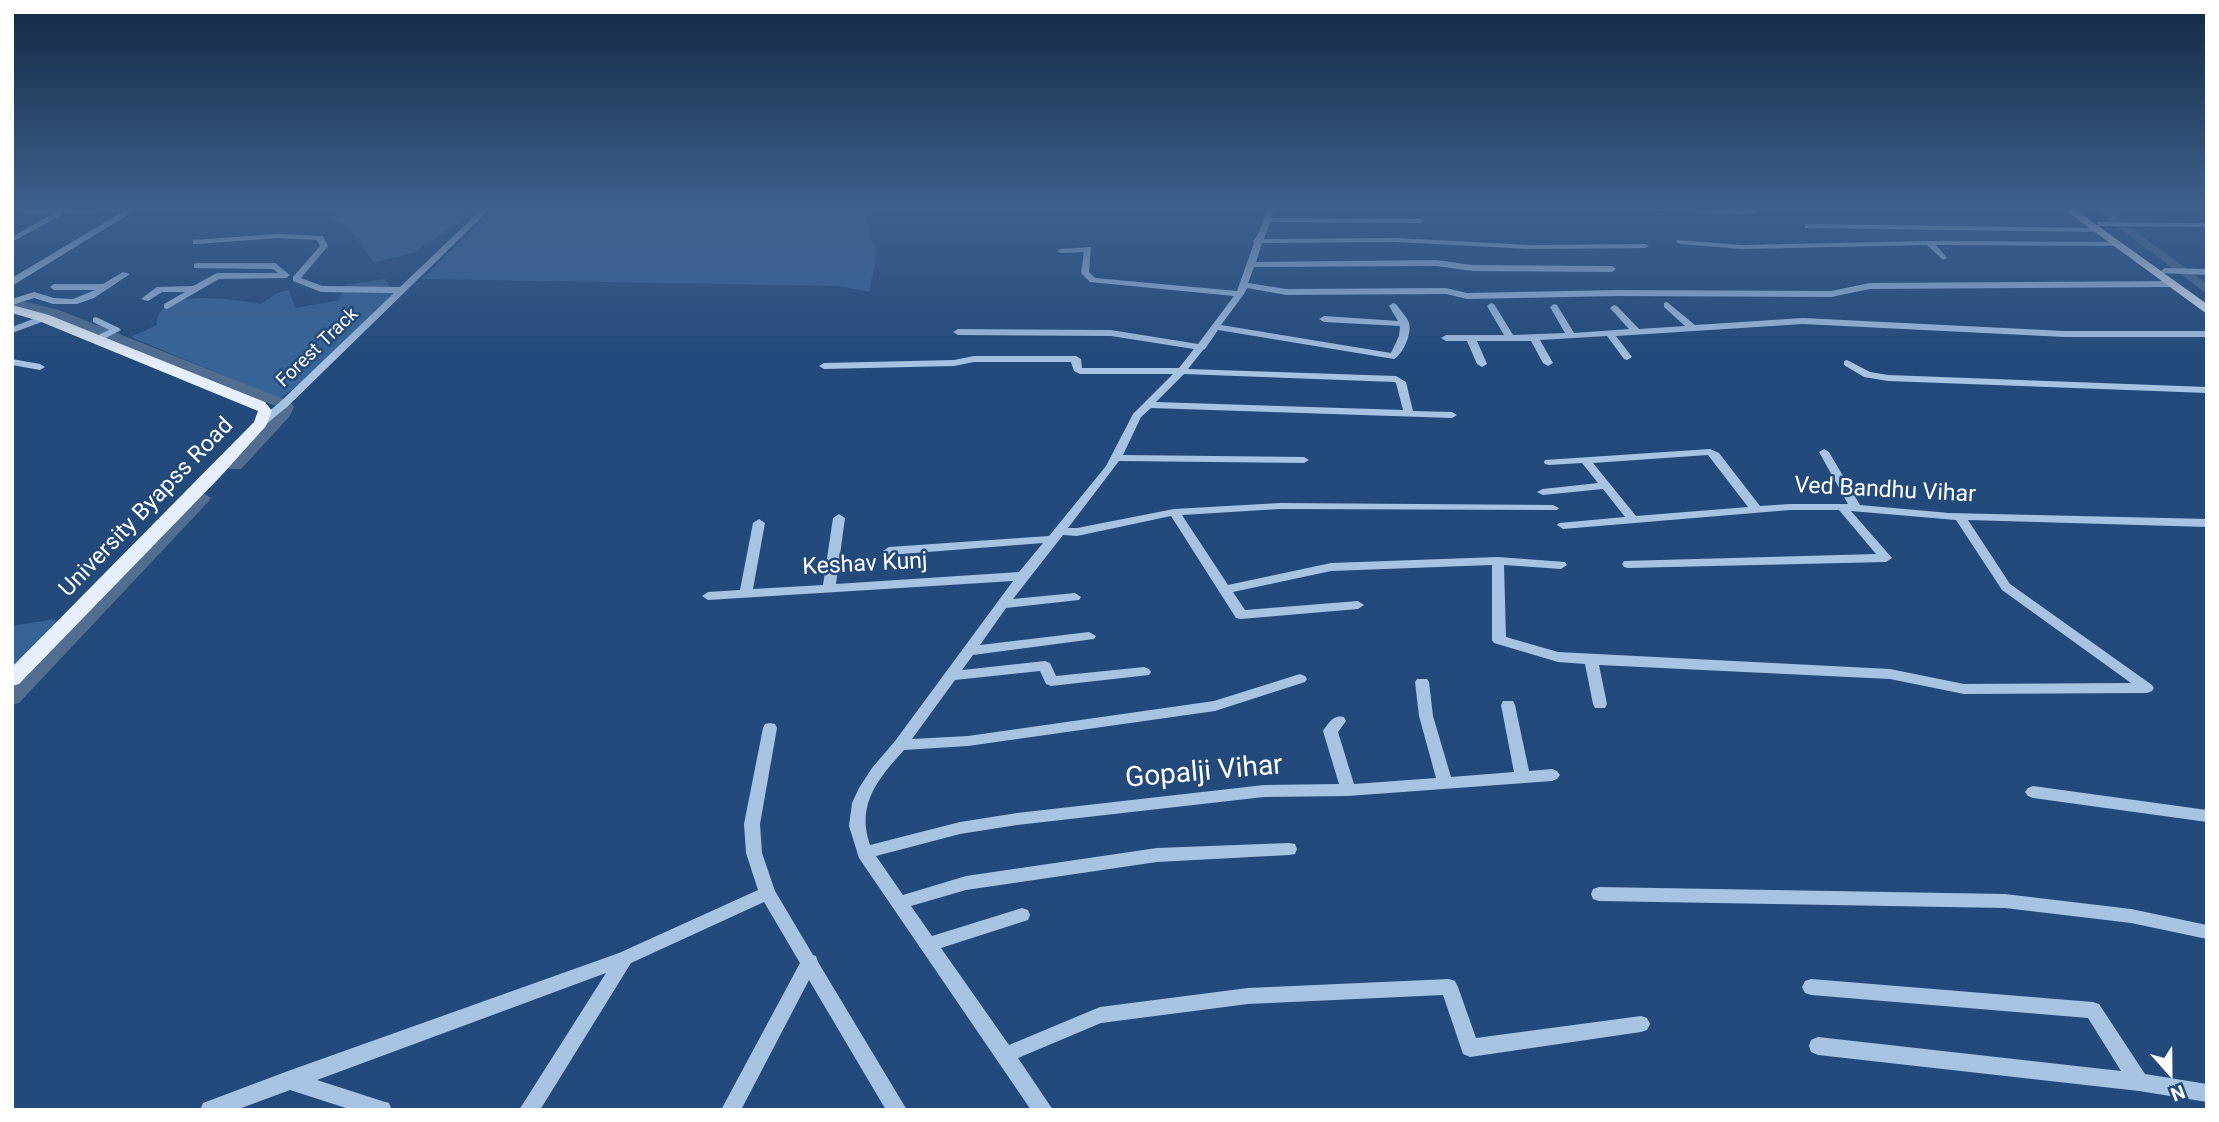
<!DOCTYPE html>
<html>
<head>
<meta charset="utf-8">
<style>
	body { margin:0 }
	#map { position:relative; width:2219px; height:1122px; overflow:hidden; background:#234a7a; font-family:Roboto,sans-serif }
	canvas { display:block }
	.frame { position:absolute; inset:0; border:14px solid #fff; pointer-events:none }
	.north { position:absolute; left:2135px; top:1038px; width:70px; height:70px; -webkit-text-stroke:5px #234a7a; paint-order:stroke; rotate:159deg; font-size:19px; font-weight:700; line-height:28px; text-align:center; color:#fff }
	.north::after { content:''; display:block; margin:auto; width:24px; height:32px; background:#fff; clip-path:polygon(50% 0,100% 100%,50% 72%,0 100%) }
</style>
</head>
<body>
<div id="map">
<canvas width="2219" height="1122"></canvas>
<div class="frame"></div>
<div class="north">N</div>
</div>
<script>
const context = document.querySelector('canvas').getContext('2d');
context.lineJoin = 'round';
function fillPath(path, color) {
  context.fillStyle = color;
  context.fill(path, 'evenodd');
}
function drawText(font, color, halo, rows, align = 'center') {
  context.font = font + ' Roboto,sans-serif';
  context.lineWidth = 5;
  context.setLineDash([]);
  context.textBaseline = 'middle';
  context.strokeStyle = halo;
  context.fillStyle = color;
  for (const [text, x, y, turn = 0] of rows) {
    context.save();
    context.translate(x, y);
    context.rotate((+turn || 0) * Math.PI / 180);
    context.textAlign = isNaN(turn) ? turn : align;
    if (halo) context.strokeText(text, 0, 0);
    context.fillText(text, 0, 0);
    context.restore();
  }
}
const green = new Path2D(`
	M363,208H479L415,252L374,263L350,228L330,219Z
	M495,208H863L877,253L869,292L841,286L422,279Z
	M385,279L396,295L326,364L280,399L131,337L157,325C155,285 237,300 261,304L277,293L289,290L295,308L339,300L345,285Z
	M55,619L56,633L12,675V626Z`);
const canal = new Path2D(`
	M2093,208H2104L2207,284V294Z
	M12,298L59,310L283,399L284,403L292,404L294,407L289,417L241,469H229L227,466L229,463L281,406L273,405L49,316L12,306Z
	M203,493L211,498L209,501L19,703L12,705V685L197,495Z`);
const minor = new Path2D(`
	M139,208L15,284L12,285V278L122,212L65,213L12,242V237L54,213H23V209Z
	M483,208H491L287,407L265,425H257V421L279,403L394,293L321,292L293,281V277L320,246L317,240L278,238L196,244H193V240L278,234L320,236H323L328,246L301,278L322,286L400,287Z
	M1267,208H1275L1271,218L1421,219L1425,221L1421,223L1270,222L1264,239L1396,238L1531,245L1645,244L1649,246L1645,248L1531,249L1396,242L1262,243L1256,262L1436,260L1472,265L1612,266L1616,269L1612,272L1472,271L1436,266L1254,267L1248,283L1286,289L1446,288L1467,293L1617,290L1831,291L1870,283L2171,281L2175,284L2171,287L1870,289L1831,297L1617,296L1467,299L1446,294L1286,295L1247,288L1244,294L1221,325L1391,353L1399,336L1400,326L1324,322L1319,319L1324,316L1398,321L1389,306L1393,303L1396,304C1400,310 1407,317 1409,323C1412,334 1403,354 1394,359L1218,330L1205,349L1203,350L1188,369L1396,376L1406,382L1413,411L1452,412L1457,415L1452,418L1151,408L1141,417L1123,455L1304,457L1309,460L1304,463L1119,461L1068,528H1077L1174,509L1280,503L1553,505L1559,508L1557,510L1280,509L1182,515L1228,585L1331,563L1498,557L1565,562L1567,565L1561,569L1504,565L1506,637L1558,652L1890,669L1964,684L2131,683L2002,590L1956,520L1851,511L1892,558L1886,562L1628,568L1624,567L1622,564L1624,561L1876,554L1839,510H1790L1563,529L1557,525L1559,523L1625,517L1603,489L1543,495L1537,492L1543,489L1598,483L1582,463L1549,465L1545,464L1544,462L1545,460L1710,449L1719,453L1760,506L1790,504H1848L1819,452L1824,449L1829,452L1860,505L1949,513L2207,519V527L1968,520L2010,584L2152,685L2154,688L2152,691L2147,693L1964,694L1890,679L1599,665L1607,704L1605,708H1595L1593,704L1585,664L1558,662L1494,643L1492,640V565L1331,571L1233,592L1245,610L1358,601L1364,605L1358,609L1241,619L1236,618L1171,516L1077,536L1063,535L1013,599L1075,593L1081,597L1079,600L1006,608L980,645L1089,632L1096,636L1094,639L973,655L962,670L1045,661L1050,663L1056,676L1144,667L1149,669L1151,672L1149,675L1051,686L1046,684L1040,671L955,680L912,739L968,736L1214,701L1300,674L1305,676L1307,679L1305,682L1215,711L968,746L904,750C878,779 856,804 870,845L960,822L1017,813L1264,785L1339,784L1323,731C1328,723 1334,714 1344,717L1346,721L1338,732L1354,784L1436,778L1419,716L1415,682L1417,679H1427L1429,682L1433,716L1451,777L1514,772L1501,705L1503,701H1513L1515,705L1529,771L1552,769L1557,771L1560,775L1557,779L1552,781L1348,796L1264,797L1017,825L960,834L876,856L903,895L966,876L1157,848L1289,843L1295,844L1297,849L1295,854L1289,855L1157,862L966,890L911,906L932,936L1022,908L1028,910L1030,915L1028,920L941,948L1009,1045L1100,1007L1248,988L1449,979L1455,981L1458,987L1476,1038L1641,1016L1647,1018L1650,1024L1647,1030L1641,1032L1470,1057L1463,1054L1461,1048L1443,995L1248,1004L1101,1023L1018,1058L1053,1110H1031L859,858L849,826L852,803L859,788L872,768L895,741L1013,581L708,600L702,596L708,592L740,590L753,523L759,519L765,523L753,589L823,585L833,518L839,514L845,518L836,584L1019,572L1043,543L889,555L883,551L889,547L1049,536L1106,466L1133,414L1173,374H1080L1074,371L1071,362H974L954,366L824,369L819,366L824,363L954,360L974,356H1076L1081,359L1082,368H1179L1194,349L1111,336L958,335L953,332L958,329L1111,330L1198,344L1234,296L1090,282L1081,273L1084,252L1061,253L1057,251L1061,249L1091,247L1089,272L1095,278L1237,291L1254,243L1253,241C1261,233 1263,219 1267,208ZM1184,374L1394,382L1396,383L1403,410L1156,402ZM1708,455L1748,507L1636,516L1593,463Z
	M1468,208L1756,209L1760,211L1756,213L1741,214L1633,210H1472Z
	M2098,222L2207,223V227L2101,226H2098Z
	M1805,224L2096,228L2100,230L2096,232L1808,228H1805Z
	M1677,240L1742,245L1929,241L2116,242L2120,244L2116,246L1936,245L1947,258L1943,260L1927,245L1742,249L1680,244L1676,242Z
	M197,263H275L290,275L286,278L219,279L167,309L164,308V304L185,292H162L148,301L141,299L157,287L193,286L217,273H278L273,269L194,268V264Z
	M2165,268L2207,269V275L2162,273L2161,271Z
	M123,272L130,274L94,298L77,304H53L34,298L12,305V299L34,292L54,298L73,299L95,290H54L50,287L54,284H103Z
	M1667,302L1695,325L1803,318L2065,331H2207V337H2065L1803,324L1616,336L1632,357L1627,360L1624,359L1607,336L1540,340L1553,363L1548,366L1543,363L1531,341H1477L1487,364L1482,367L1477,364L1467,341H1446L1441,338L1446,335H1504L1487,306L1491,303L1494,304L1513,335L1565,333L1550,307L1554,304L1557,305L1574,333L1629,329L1610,308L1614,305L1617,306L1639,329L1685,326L1664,307V303Z
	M44,315L47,316V320L12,333V327Z
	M96,317L119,328L121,330L100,341H94V337L109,330L93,322V318Z
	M12,359L40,364L45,367L40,370L12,365Z
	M1847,360L1870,372L1888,375L2207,387V393L1888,381L1864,377L1844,365V361Z
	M770,723L775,724L777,728L760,824L762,853L775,891L813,955L816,956L818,962L907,1110H886L809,980L741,1110H721L800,963L764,902L631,963L540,1110H519L606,973L317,1080L382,1101L389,1103L392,1110H352L290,1090L236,1110H200L203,1103L288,1071L619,953L758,890L746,853L744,824L763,728L765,724Z
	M2033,786L2207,810V822L2033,798L2028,796L2025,792L2028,788Z
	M1599,887L2005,894L2131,909L2207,925V939L2131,923L2005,908L1599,901L1593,899L1591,894L1593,889Z
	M1811,979L2093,1002L2099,1004L2145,1074L2207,1084V1102L2139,1091L1818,1055L1811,1052L1809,1046L1811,1040L1818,1037L2121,1071L2088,1018L1811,995L1805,993L1802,987L1805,981Z`);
const major = new Path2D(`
	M2062,208H2073L2207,304V314Z
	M12,305L49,315L265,402L272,411L266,426L220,477L19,684L12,686V667L254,422L258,411L39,321L12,313Z`);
const farStreetnames = [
	["Forest Track",318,348,-44]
];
const streetNames = [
	["Ved Bandhu Vihar",1885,491,3],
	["University Byapss Road",147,508,-46],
	["Keshav Kunj",865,565,-3]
];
const nearStreetnames = [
	["Gopalji Vihar",1204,773,-5]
];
fillPath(green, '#376497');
fillPath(canal, '#516e91');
fillPath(minor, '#a6c3e4');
fillPath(major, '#e6effc');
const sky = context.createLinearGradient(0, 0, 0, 365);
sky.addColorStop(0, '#132943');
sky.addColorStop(0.57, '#3f608d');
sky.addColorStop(1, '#3f608d00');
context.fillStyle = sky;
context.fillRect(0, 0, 2219, 365);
drawText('19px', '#fff', '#234a7a', farStreetnames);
drawText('23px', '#fff', '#234a7a', streetNames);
drawText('28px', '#fff', '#234a7a', nearStreetnames);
</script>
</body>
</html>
